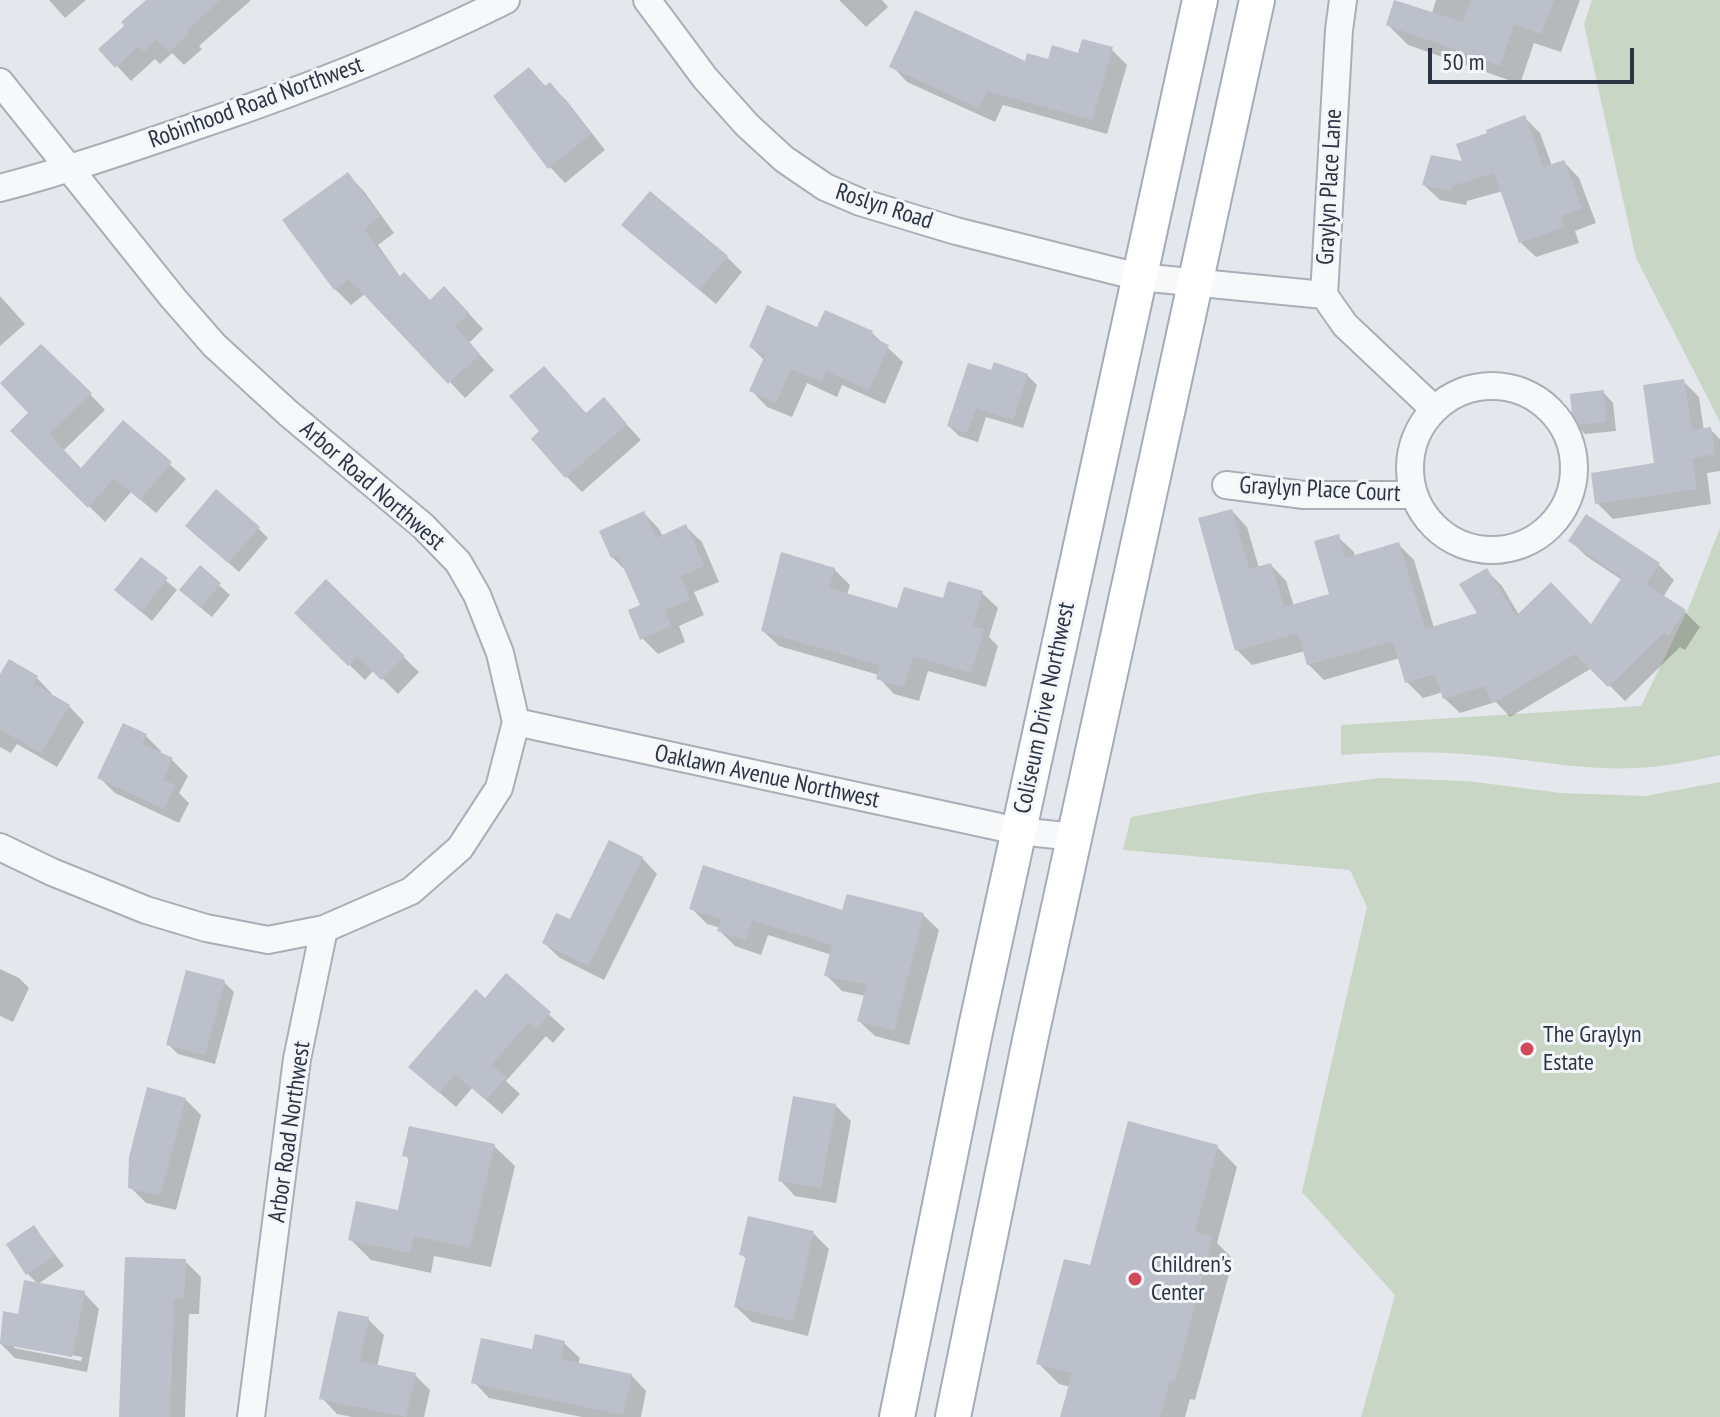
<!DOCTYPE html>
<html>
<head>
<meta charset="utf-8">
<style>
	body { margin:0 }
	#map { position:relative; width:1720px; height:1417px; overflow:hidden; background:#e4e7ec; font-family:"PT Sans Narrow",sans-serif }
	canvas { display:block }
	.scale { position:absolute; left:1428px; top:48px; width:206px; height:36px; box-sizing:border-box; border:4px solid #2b3445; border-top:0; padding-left:10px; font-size:24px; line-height:28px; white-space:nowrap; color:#2b3445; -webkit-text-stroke:6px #f4f6f9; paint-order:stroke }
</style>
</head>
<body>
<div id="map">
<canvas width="1720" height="1417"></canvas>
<div class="scale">50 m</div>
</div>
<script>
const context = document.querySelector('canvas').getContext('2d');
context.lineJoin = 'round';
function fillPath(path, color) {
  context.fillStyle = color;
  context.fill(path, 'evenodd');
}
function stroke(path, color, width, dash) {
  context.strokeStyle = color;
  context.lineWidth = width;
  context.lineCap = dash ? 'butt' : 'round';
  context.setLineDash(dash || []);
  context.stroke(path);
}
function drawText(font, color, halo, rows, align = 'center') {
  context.font = font + ' "PT Sans Narrow",sans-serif';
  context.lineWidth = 6;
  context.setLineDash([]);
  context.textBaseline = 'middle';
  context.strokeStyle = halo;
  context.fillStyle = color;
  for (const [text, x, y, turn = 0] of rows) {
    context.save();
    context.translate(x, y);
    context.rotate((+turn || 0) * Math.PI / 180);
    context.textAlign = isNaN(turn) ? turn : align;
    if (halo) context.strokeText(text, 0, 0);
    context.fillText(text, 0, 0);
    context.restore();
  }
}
const green = new Path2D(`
	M1592,0H1720V422L1636,258L1584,24Z
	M1720,528V755C1692,761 1664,767 1635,768C1583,771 1529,759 1476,755C1431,751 1386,752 1341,755V725L1641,706L1689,607Z
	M1381,778L1467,781L1561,793L1646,796L1720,782V1417H1361L1395,1295L1302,1192L1367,907L1350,870L1123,850L1131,817L1261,793Z`);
const shadow = new Path2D(`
	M49,0H86L65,18Z
	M149,0H250V1L199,46L202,49L184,65L172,53L160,64L155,59L131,81L117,66L127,26Z
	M839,0H882L888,7L866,27Z
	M1436,0H1580L1561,52L1534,43L1520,84L1408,45L1388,25L1396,1L1432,13Z
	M1111,49L1127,65L1107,134L1003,105L995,122L907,82L892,66L1026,64Z
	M529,69L547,88L550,85L566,100L605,150L565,183L550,167Z
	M1524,117L1540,133L1552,166L1564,162L1579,178L1596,223L1575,231L1579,243L1536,257L1520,242L1503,191L1467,201L1466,205L1440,200L1424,185L1465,164Z
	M348,175L363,190L394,233L378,245L401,278L430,302L460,304L483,329L469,343L494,370L465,398L366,293L351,305L335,289Z
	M640,240L727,257L742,272L716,304Z
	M0,296L25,324L0,346Z
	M818,330L872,333L903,362L885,404L842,385L837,397L807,383L792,417L767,407L752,391L765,361L751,347Z
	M993,373L1027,375L1037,385L1023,428L986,417L978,442L959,436L949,426Z
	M73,376L105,410L63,451L82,470L123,422L186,479L156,513L131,492L105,522L13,431Z
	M1683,381L1699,397L1704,431L1711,430L1720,439V471L1707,473L1711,504L1613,519L1597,503L1656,465Z
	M1603,392L1613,403L1616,431L1585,434L1575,424Z
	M587,415L619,416L641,440L582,492L566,476L542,431Z
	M1232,511L1247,527L1259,568L1271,565L1286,581L1294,606L1331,596L1338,537L1354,552L1355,557L1398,544L1414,560L1434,628L1480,614L1486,570L1502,586L1519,615L1592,627L1622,580L1586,556L1571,541L1587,517L1659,565L1674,580L1663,597L1685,612L1700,627L1685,650L1680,647L1625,701L1592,668L1510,717L1496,702L1460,713L1444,698L1443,692L1423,698L1407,682L1400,658L1324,680L1308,664L1305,651L1252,665L1237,650Z
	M644,513L659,529L663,537L686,527L702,542L719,582L694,592L704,615L679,626L685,642L658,654L642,638V606L628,573L612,557Z
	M258,528L268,538L239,572L198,536Z
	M141,559L177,590L152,621L116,590Z
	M200,568L230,595L212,617L191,600Z
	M834,569L850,585L847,595L898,611L982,593L998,608L989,637L998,646L986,687L928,671L919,701L894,694L879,678V675L779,646L763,631Z
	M326,582L419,672L398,694L374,670L365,680L296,613Z
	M0,678H37L52,694L51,696L69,706L84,722L57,767L17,744L11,753L0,747Z
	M146,736L161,751L160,754L172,760L188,776L179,793L189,803L179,823L115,793L100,778Z
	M642,858L657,874L604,980L560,958L544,943Z
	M691,908L923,915L939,930L909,1045L875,1036L859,1021L866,996L842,991L826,975L832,955L768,935L761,955L735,946L720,931L721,928L707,924Z
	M0,969L19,978L29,988L13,1022L0,1016Z
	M506,976L565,1029L553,1043L546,1036L506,1081L520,1094L502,1114L472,1088L456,1107L427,1082L486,1000Z
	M224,982L234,992L215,1064L178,1054L168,1044Z
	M185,1099L201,1115L176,1210L146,1203L130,1187Z
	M835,1105L851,1121L836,1203L795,1196L780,1180Z
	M494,1146L515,1166L491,1267L434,1256L431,1273L371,1260L350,1239L399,1212L410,1161L405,1155Z
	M1217,1147L1237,1167L1217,1243L1233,1259L1195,1400L1190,1399L1185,1417H1063L1071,1387L1059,1384L1038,1363L1091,1268Z
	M34,1227L64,1266L38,1284L28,1274Z
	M813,1233L829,1249L808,1336L752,1322L736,1307L747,1260L741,1254Z
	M185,1261L201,1277L199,1314H189L185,1417H121Z
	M84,1293L99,1309L87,1372L15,1358L0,1343L5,1314L19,1316ZM14,1344L82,1357L81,1361L14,1348Z
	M368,1319L384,1335L377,1367L415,1375L430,1390L424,1417H352L337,1414L322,1398Z
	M564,1343L580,1358L578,1365L631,1375L646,1391L641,1417H582L489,1398L474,1382L534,1351Z`);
const building = new Path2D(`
	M146,0H220L186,31L189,34L169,52L157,39L144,51L139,46L115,68L98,49L124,26L121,22Z
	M1394,0L1463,22L1471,0H1554L1541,34L1514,24L1500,66L1386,25Z
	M915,10L1025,61L1027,53L1048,59L1052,45L1078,53L1082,39L1113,47L1092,120L987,91L979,108L889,67Z
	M529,67L545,86L550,82L591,133L548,169L493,96Z
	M1525,115L1543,167L1564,160L1582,208L1561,216L1564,227L1519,243L1494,173L1452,186L1450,191L1422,185L1431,155L1462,161L1456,144L1487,133L1486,130Z
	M348,172L380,216L364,229L399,277L404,272L430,300L444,286L469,313L455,326L480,354L448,384L349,279L334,290L282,220Z
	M650,191L728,256L699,290L621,225Z
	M767,305L817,327L825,310L873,331L871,337L889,345L869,390L826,371L822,382L791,369L776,403L749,391L765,355L749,347Z
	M41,344L92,393L49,434L81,468L123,420L172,462L140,500L114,478L88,508L10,431L28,413L0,383Z
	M994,362L1028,374L1013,420L976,408L967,433L947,426L968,363L991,370Z
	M544,366L586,413L604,397L627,424L565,478L531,439L539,431L509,396Z
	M1684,379L1692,430L1711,427L1715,454L1692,458L1697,489L1595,504L1591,473L1654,463L1643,385Z
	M1604,390L1606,422L1573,425L1570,394Z
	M216,489L260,527L228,563L185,526Z
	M1232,509L1249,569L1271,563L1284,607L1329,594L1314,541L1339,534L1345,558L1399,542L1425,629L1477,613L1459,584L1487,568L1516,616L1551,582L1591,624L1622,577L1568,541L1586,514L1660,563L1646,584L1686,610L1668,636L1664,633L1608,687L1575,654L1493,703L1484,686L1443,699L1435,674L1405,683L1393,641L1307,665L1298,633L1235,651L1198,518Z
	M644,511L656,538L686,524L704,566L680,576L690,600L665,610L671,626L640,640L628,610L640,605L618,555L611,558L599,531Z
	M781,552L835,568L829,588L897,608L904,587L943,598L948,581L983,591L973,626L984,629L971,673L913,656L904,687L876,679L880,665L761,631Z
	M141,557L168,578L141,612L114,590Z
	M200,565L221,583L201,608L179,590Z
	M326,579L405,656L381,680L357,656L348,666L294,613Z
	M9,659L38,676L34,684L70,705L41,753L0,729V674Z
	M123,723L147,734L142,744L173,758L163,780L175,785L164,809L97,778Z
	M609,840L643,857L588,966L542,943L556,913L570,919Z
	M703,865L842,910L847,894L924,913L894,1031L857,1021L867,984L824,976L832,945L752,920L746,940L717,931L721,919L689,909Z
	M186,970L225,980L205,1055L166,1045Z
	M506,973L551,1012L537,1029L529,1022L491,1065L506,1077L486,1100L455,1074L439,1093L408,1067L476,989L485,998Z
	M147,1087L186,1098L160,1196L128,1188L129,1157Z
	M793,1096L836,1104L821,1188L778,1181Z
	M1128,1121L1218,1145L1195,1232L1213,1236L1175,1381L1170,1380L1160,1417H1060L1072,1373L1036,1364L1064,1259L1090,1265Z
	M409,1126L495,1144L470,1248L414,1236L410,1253L348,1240L356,1201L398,1210L409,1157L402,1156Z
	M748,1216L814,1231L793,1321L734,1307L746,1256L739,1255Z
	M34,1225L55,1256L26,1275L6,1244Z
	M125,1257L186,1259L184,1299H174L170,1417H119Z
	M24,1280L85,1291L72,1357L0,1344L3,1311L18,1314Z
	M338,1311L369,1317L360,1361L416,1373L406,1417L319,1399Z
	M535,1334L565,1341L561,1359L632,1374L623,1415L471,1383L481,1338L532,1349Z`);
const minor = new Path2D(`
	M647,0L705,78L747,125L784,159L825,187L860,202L956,231L1139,277L1324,295L1339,30L1343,0
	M0,82L173,298L214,345L288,413L423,526L458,562L477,595L500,653L516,722L499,788L460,848L411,891L324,929L268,940L206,928L146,910L52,872L0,847
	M0,188C69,170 135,147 202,124C306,89 408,49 506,0
	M1324,295L1345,325L1434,409
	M1410 468a82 82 0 1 1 164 0a82 82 0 1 1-164 0Z
	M1226,485L1304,495H1414
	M516,722L1018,831L1075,837
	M251,1417L297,1059L324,929`);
const major = new Path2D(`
	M897,1417L976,1027L1200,0
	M953,1417L1030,1040L1257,0`);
const markers = [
	[1527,1049,8,"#d1495b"],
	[1135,1279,8,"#d1495b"]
];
const streetNames = [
	["Robinhood Road Northwest",256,103,-20],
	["Graylyn Place Lane",1330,187,-87],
	["Roslyn Road",884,207,18],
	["Arbor Road Northwest",372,486,41],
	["Graylyn Place Court",1320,490,3],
	["Coliseum Drive Northwest",1045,708,-78],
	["Oaklawn Avenue Northwest",767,777,12],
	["Arbor Road Northwest",290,1132,-82]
];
const poiNames = [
	["The Graylyn",1543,1035],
	["Estate",1543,1063],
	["Children's",1151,1265],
	["Center",1151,1293]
];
fillPath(green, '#c9d6c5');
fillPath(shadow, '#0003');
fillPath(building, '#bbc0ca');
stroke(minor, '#a9aeb7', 30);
stroke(major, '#a3abb8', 38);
stroke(minor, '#f7f8fa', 26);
stroke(major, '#fff', 34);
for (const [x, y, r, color] of markers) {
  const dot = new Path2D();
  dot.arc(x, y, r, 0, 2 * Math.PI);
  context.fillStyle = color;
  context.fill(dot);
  stroke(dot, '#f4f6f9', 3);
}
drawText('24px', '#2b3445', '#f4f6f9', streetNames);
drawText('24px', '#2b3445', '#f4f6f9', poiNames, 'left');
</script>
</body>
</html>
